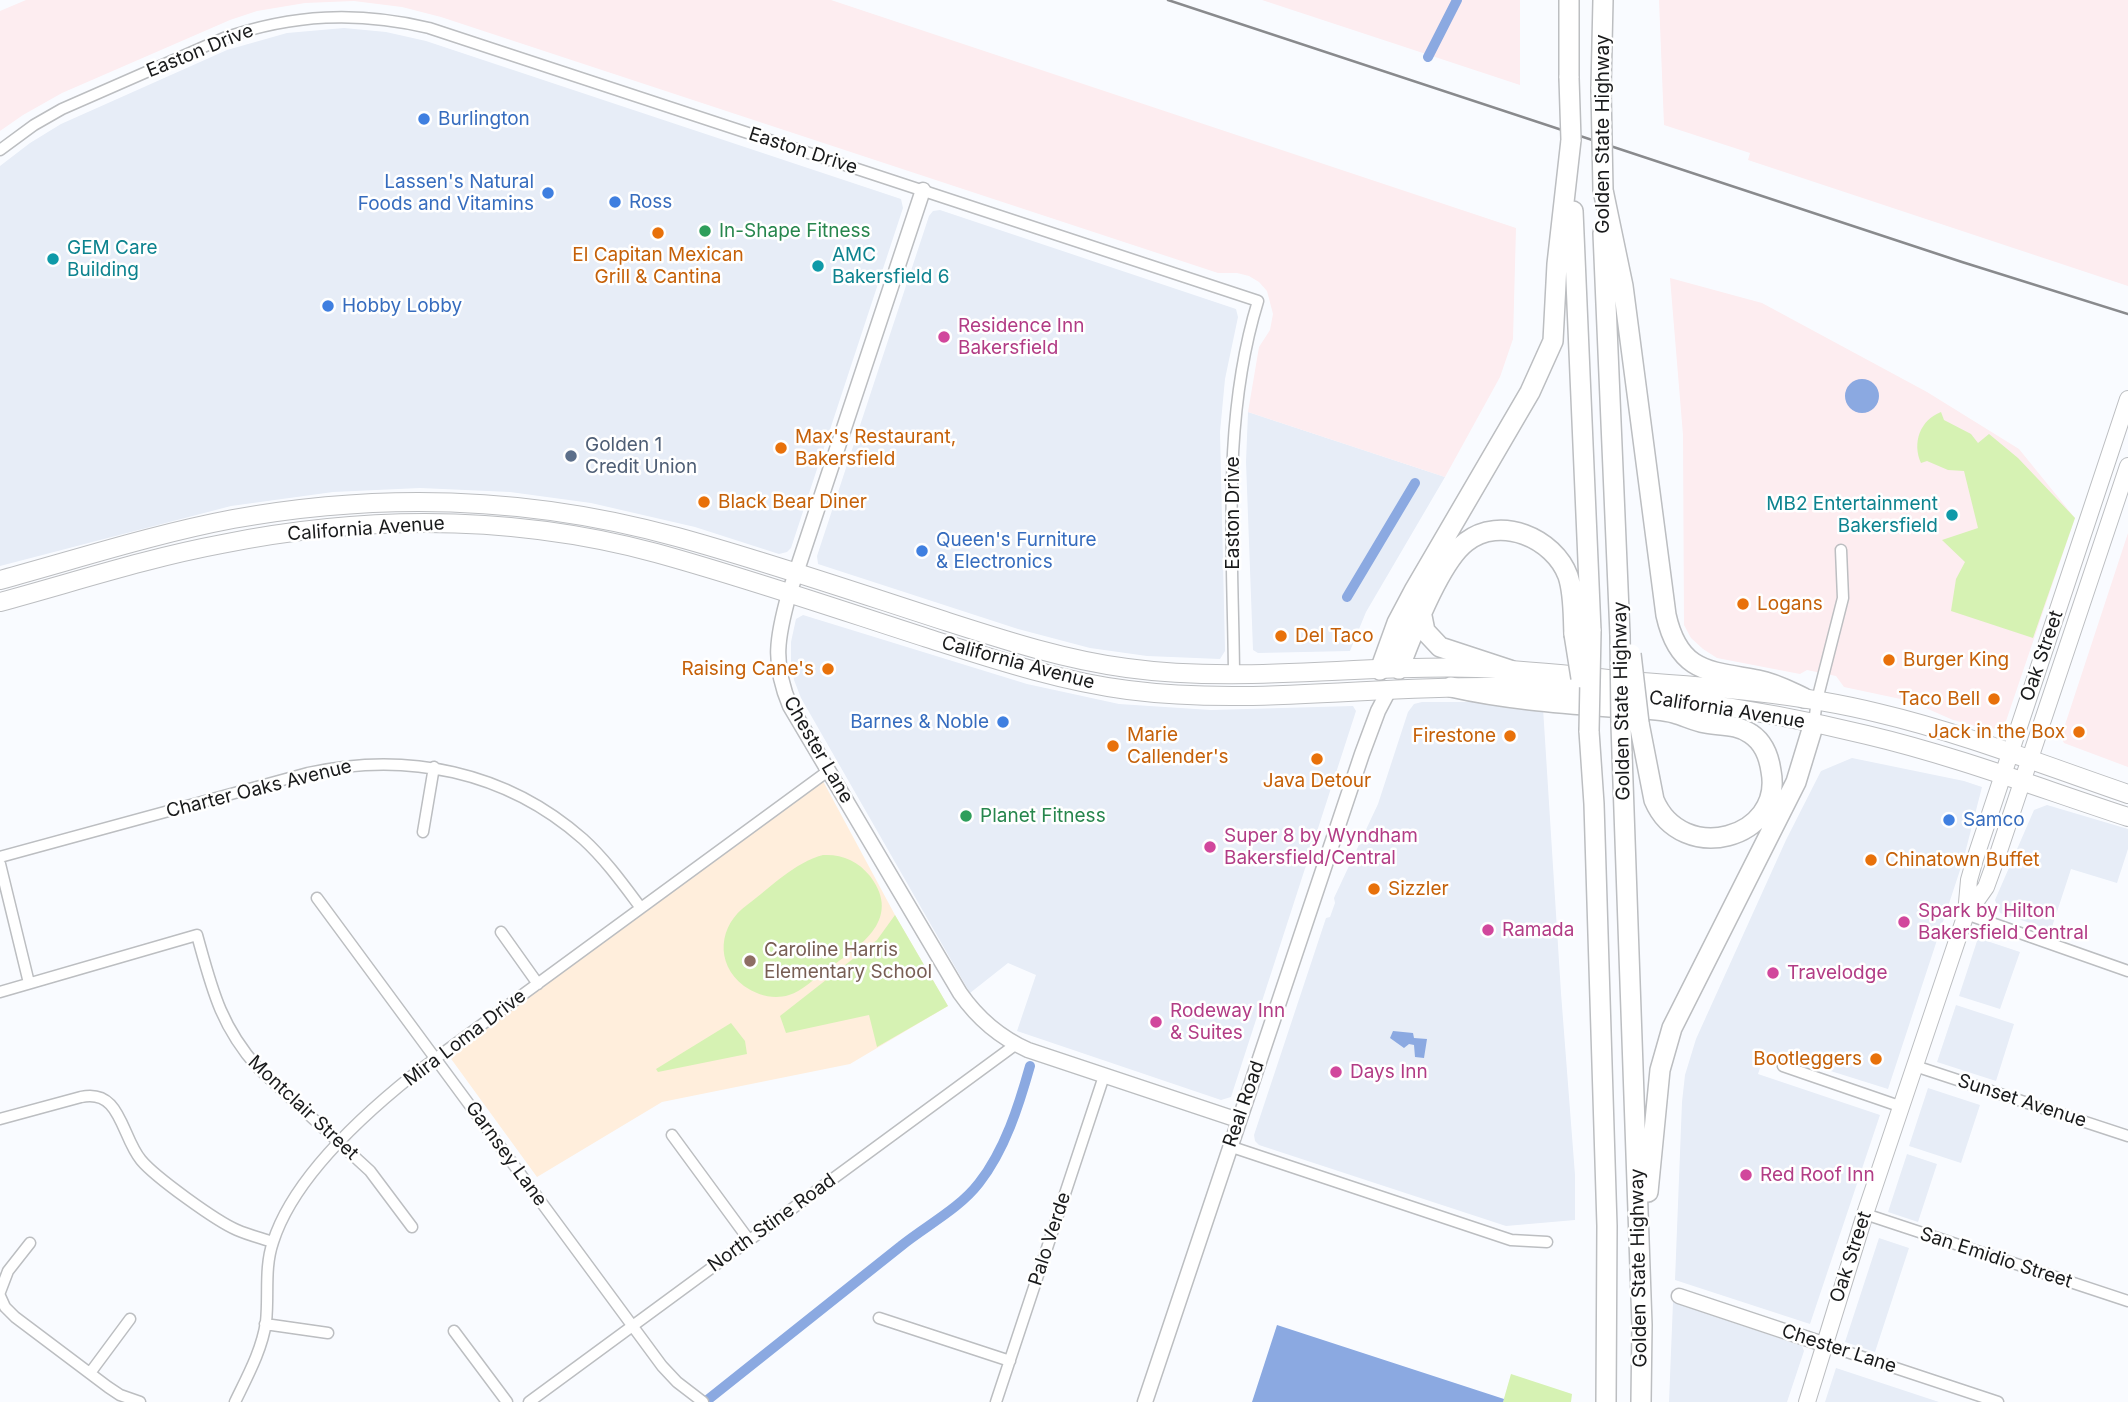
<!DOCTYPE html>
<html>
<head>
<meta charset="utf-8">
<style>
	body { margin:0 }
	canvas { display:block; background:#f9fbff }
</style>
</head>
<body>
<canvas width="2128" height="1402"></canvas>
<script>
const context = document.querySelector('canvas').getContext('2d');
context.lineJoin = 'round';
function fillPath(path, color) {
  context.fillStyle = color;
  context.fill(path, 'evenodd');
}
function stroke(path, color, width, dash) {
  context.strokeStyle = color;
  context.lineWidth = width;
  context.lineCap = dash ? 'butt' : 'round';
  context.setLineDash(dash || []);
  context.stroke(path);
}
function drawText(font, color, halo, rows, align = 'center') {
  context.font = font + ' Inter,sans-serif';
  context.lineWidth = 5;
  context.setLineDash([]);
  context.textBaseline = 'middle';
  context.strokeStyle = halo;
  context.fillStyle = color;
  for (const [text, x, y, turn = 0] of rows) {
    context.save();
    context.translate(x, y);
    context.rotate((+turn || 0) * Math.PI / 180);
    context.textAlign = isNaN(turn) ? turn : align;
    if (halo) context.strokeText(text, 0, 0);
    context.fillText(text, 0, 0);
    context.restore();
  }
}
const built = new Path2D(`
	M344,28L386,32L426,41L901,199L903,208L791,548L787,552L779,554L695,527L591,503L510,492L420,488L333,492L231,506L0,566V166L30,143L61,124L227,50L287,33Z
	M940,210L1236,309L1238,317L1225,379L1220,432L1225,651L1220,659L1147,656L1090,648L1018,629L818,564L817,556L929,216L933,211Z
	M1248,412L1445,477L1366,612L1350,651L1258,653L1253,650L1246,462Z
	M803,615L1027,684L1119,704L1211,710L1353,706L1356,711L1231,1097L1221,1100L1017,1031L1036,975L1008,963L970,993L801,698L794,680L791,661V642L796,619Z
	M1422,702H1472L1543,708L1561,993L1575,1175V1220L1506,1226L1259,1145L1255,1141L1254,1135L1326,918L1330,917L1335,903L1334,898L1378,804L1408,712L1414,704Z
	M1852,758L1964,781L1982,787L1963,861L1888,1089L1786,1057L1775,1065L1762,1062L1758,1074L1880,1115L1810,1324L1675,1280L1682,1102L1685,1075L1696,1039L1786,840L1821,771Z
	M2047,805L2128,829V849L2117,883L2071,869L2051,930L2000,913L1995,900L2034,810Z
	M1978,938L2020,952L2000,1009L1959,996Z
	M1956,1005L2014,1024L1996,1081L1937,1062Z
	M1928,1088L1980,1105L1961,1163L1909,1146Z
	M1907,1154L1937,1164L1918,1222L1888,1212Z
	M1879,1238L1909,1248L1875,1352L1845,1342Z
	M1673,1302L1802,1346L1804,1351L1787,1402H1669Z
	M1836,1368L1939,1402H1825Z`);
const industrial = new Path2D(`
	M26,0H831L1516,228L1513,339L1500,377L1445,477L1248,412L1259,347L1270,330L1273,314L1267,291L1259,282L1249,276L1237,273H1218L441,17L402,7L354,1L305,3L257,11L230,20L62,93L23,115L0,131V11Z
	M1262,0H1520V85L1426,54Z
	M1659,0H2128V286L1748,160L1750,153L1664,125Z
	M1670,278L1762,303L1927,392L2019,449L2075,518L2005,724L1990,730L1953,720L1910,701L1844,687L1836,676L1807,670L1800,674L1717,658L1703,649L1691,638L1684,625L1683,435Z
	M2128,533V767L2064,743L2061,737Z`);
const education = new Path2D(`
	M823,781L895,915L948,1006L850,1064L662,1102L537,1177L449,1056Z`);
const green = new Path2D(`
	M1941,412L1944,420L1971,434L1978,443L1989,434L2018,458L2075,518L2033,638L1951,611L1956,579L1965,562L1942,540L1978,528L1964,471L1948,470L1927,461L1921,463C1912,443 1920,420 1941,412Z
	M823,855C842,854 858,861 870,876C904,921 857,948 825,971C814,979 802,991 789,995C773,1000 757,995 744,986C714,963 719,925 747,905C770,888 795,862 823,855Z
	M895,915L948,1006L877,1047L869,1015L786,1033L780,1016L877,940Z
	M731,1023L745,1041L747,1054L658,1072L656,1069Z
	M1511,1374L1572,1394L1571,1402H1503Z`);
const water = new Path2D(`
	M1845 396a17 17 0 1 1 34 0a17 17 0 1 1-34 0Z
	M1393,1031L1413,1033L1414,1038L1427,1039L1424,1058L1415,1057L1414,1045L1409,1044L1404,1048L1390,1038Z
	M1277,1325L1504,1399L1503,1402H1252Z`);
const canal = new Path2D(`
	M1428,57L1457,0
	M1347,597L1415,483
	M705,1402C771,1350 836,1298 901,1246C927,1225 959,1209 979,1183C1005,1150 1019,1105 1030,1066`);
const minor = new Path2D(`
	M0,150L34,125L62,109L224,38C293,14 358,11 429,28L1258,301C1221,421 1233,549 1234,674
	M1814,723L1817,700L1843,598L1841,550
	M423,832L434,767
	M0,857L308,773C406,751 506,771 583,839C605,859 623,884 641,908
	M0,864L29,983
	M317,898L662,1366L677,1382L703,1402
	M1966,914L2128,971
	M501,932L538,984
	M0,992L197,935C212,989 220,1025 258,1068L370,1171L412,1227
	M1783,1066L1902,1107
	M1915,1066L2128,1136
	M0,1119L81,1097C121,1088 121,1136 141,1160C155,1177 216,1221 237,1230C248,1235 261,1238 273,1242
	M672,1135L749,1240
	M1229,1146L1511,1240L1547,1242
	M1865,1214L2128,1301
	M0,1292L8,1271L30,1243
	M0,1296L5,1307L15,1317L108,1387L120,1395L140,1402
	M879,1318L1010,1361
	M265,1324L328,1333
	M454,1331L507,1402
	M1823,1344L1998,1402
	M90,1373L130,1319
	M235,1402C247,1377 262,1350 266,1322C269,1295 264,1268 273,1242C293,1179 363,1115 413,1075L828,771
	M529,1402L1015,1045
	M996,1402L1104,1076`);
const tertiary = new Path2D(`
	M923,190L789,594C777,637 772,663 790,706L960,993C978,1019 999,1037 1028,1050L1238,1120
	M1679,1296L1823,1344
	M1145,1402L1362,754L1378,711L1389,690`);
const secondary = new Path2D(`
	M1967,914L1986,887L1998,854L2128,466
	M1807,1402L1865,1214L1966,914L1969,880L1975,859L2128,399`);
const primary = new Path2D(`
	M0,580C77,559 154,534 233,519C381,492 532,497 677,537C768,562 858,593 948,622C1007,641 1066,660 1127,668C1243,684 1361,664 1477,668C1528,670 1579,676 1629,681C1713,687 1797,693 1878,713C1963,733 2046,766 2128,794
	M0,602C74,582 147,558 222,544C366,515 514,515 656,553C747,578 837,609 927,638C993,659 1059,681 1128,690C1251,706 1376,685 1499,687C1622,690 1748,706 1867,735C1956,756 2042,789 2128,817`);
const motorway = new Path2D(`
	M1569,78V0
	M1601,89L1603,0
	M1603,190L1623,286L1666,615C1679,673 1709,671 1758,680C1775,683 1789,691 1804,698
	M1573,211L1591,631
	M1603,233L1620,635
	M1422,616L1425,631L1440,647L1510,670
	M1399,669C1411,637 1440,562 1466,542C1500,515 1554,538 1568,576C1574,594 1573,615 1574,634
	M1380,670L1397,623L1415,589L1530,392L1553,341L1557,264L1571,140
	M1451,687C1504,699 1557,703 1610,707C1631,709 1654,708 1674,713C1685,716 1694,721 1705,723C1721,726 1737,724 1751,734C1763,742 1769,757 1771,771C1784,839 1682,866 1654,800L1639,723
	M1621,725L1642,1325L1641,1402
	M1589,731L1594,804L1607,1226L1606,1402
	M1648,1192L1660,1070L1672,1028L1796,782L1814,723`);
const rail = new Path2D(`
	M1168,0L1962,262L2128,314`);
const motorwayBridge = new Path2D(`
	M1569,78L1571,140
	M1601,89L1603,190
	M1574,634L1581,678
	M1620,635L1621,725
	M1631,654L1639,723
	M1589,731L1591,631`);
const markers = [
	[424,119,7,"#3f7fe0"],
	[548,193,7,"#3f7fe0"],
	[615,202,7,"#3f7fe0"],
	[705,231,7,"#2e9e5b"],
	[658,233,7,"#e8710a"],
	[53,259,7,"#0f9aa8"],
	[818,266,7,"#0f9aa8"],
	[328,306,7,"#3f7fe0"],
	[944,337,7,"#d1479c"],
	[781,448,7,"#e8710a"],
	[571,456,7,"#5c6f8a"],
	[704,502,7,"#e8710a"],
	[1952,515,7,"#0f9aa8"],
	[922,551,7,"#3f7fe0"],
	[1743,604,7,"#e8710a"],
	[1281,636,7,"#e8710a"],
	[1889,660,7,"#e8710a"],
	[828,669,7,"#e8710a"],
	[1994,699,7,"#e8710a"],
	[1003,722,7,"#3f7fe0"],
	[2079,732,7,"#e8710a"],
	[1510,736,7,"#e8710a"],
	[1113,746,7,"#e8710a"],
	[1317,759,7,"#e8710a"],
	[966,816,7,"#2e9e5b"],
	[1949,820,7,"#3f7fe0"],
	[1210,847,7,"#d1479c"],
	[1871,860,7,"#e8710a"],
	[1374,889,7,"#e8710a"],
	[1904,922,7,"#d1479c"],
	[1488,930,7,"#d1479c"],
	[750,961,7,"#8d6e63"],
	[1773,973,7,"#d1479c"],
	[1156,1022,7,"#d1479c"],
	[1876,1059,7,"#e8710a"],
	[1336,1072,7,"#d1479c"],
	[1746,1175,7,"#d1479c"]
];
const streetNames = [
	["Easton Drive",200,51,-22],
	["Golden State Highway",1603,134,-90],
	["Easton Drive",803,151,18],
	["Easton Drive",1233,513,-90],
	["California Avenue",366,529,-4],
	["Oak Street",2042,656,-71],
	["California Avenue",1018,663,15],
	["Golden State Highway",1622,701,-91],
	["California Avenue",1727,710,9],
	["Chester Lane",818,750,60],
	["Charter Oaks Avenue",259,789,-14],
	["Mira Loma Drive",465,1038,-37],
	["Sunset Avenue",2022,1101,18],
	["Real Road",1244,1104,-71],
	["Montclair Street",303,1108,43],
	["Garnsey Lane",506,1154,54],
	["North Stine Road",772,1223,-36],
	["Palo Verde",1050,1239,-72],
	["Oak Street",1851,1257,-72],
	["San Emidio Street",1996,1258,18],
	["Golden State Highway",1639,1268,-91],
	["Chester Lane",1839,1349,18]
];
const shopNames = [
	["Burlington",438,119],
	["Lassen's Natural",534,182,"right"],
	["Foods and Vitamins",534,204,"right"],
	["Ross",629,202],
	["Hobby Lobby",342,306],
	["Queen's Furniture",936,540],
	["& Electronics",936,562],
	["Barnes & Noble",989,722,"right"],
	["Samco",1963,820]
];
const leisureNames = [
	["In-Shape Fitness",719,231],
	["Planet Fitness",980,816]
];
const cultureNames = [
	["GEM Care",67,248],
	["Building",67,270],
	["AMC",832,255],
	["Bakersfield 6",832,277],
	["MB2 Entertainment",1938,504,"right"],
	["Bakersfield",1938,526,"right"]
];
const foodNames = [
	["El Capitan Mexican",658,255,"center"],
	["Grill & Cantina",658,277,"center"],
	["Max's Restaurant,",795,437],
	["Bakersfield",795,459],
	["Black Bear Diner",718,502],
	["Logans",1757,604],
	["Del Taco",1295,636],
	["Burger King",1903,660],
	["Raising Cane's",814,669,"right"],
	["Taco Bell",1980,699,"right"],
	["Jack in the Box",2065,732,"right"],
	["Marie",1127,735],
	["Callender's",1127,757],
	["Firestone",1496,736,"right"],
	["Java Detour",1317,781,"center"],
	["Chinatown Buffet",1885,860],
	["Sizzler",1388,889],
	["Bootleggers",1862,1059,"right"]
];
const hotelNames = [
	["Residence Inn",958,326],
	["Bakersfield",958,348],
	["Super 8 by Wyndham",1224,836],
	["Bakersfield/Central",1224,858],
	["Spark by Hilton",1918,911],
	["Bakersfield Central",1918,933],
	["Ramada",1502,930],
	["Travelodge",1787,973],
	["Rodeway Inn",1170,1011],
	["& Suites",1170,1033],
	["Days Inn",1350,1072],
	["Red Roof Inn",1760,1175]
];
const serviceNames = [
	["Golden 1",585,445],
	["Credit Union",585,467]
];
const educationNames = [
	["Caroline Harris",764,950],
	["Elementary School",764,972]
];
fillPath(built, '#e7edf7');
fillPath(industrial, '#fdedf0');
fillPath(education, '#ffeedc');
fillPath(green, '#d6f2b3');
fillPath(water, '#8ba9e1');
stroke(canal, '#8ba9e1', 10);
stroke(minor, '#bcbec1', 13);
stroke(tertiary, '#bcbec1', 17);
stroke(secondary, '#bcbec1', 18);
stroke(primary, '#bcbec1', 20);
stroke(motorway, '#bcbec1', 22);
stroke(minor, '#fff', 10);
stroke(tertiary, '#fff', 14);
stroke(secondary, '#fff', 16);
stroke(primary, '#fff', 18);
stroke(motorway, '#fff', 19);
stroke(rail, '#898a8d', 2.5);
stroke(motorwayBridge, '#bcbec1', 22, []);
stroke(motorwayBridge, '#fff', 19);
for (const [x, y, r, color] of markers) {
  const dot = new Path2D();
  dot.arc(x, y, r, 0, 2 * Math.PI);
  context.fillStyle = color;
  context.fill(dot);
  stroke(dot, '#fff', 2.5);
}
drawText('19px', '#191a1b', '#fff', streetNames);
drawText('19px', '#366cbe', '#fff', shopNames, 'left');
drawText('19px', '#27864d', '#fff', leisureNames, 'left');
drawText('19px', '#0d838f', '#fff', cultureNames, 'left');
drawText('19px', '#c56008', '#fff', foodNames, 'left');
drawText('19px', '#b23c85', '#fff', hotelNames, 'left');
drawText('19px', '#4e5e75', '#fff', serviceNames, 'left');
drawText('19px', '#785e54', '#fff', educationNames, 'left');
</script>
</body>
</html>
